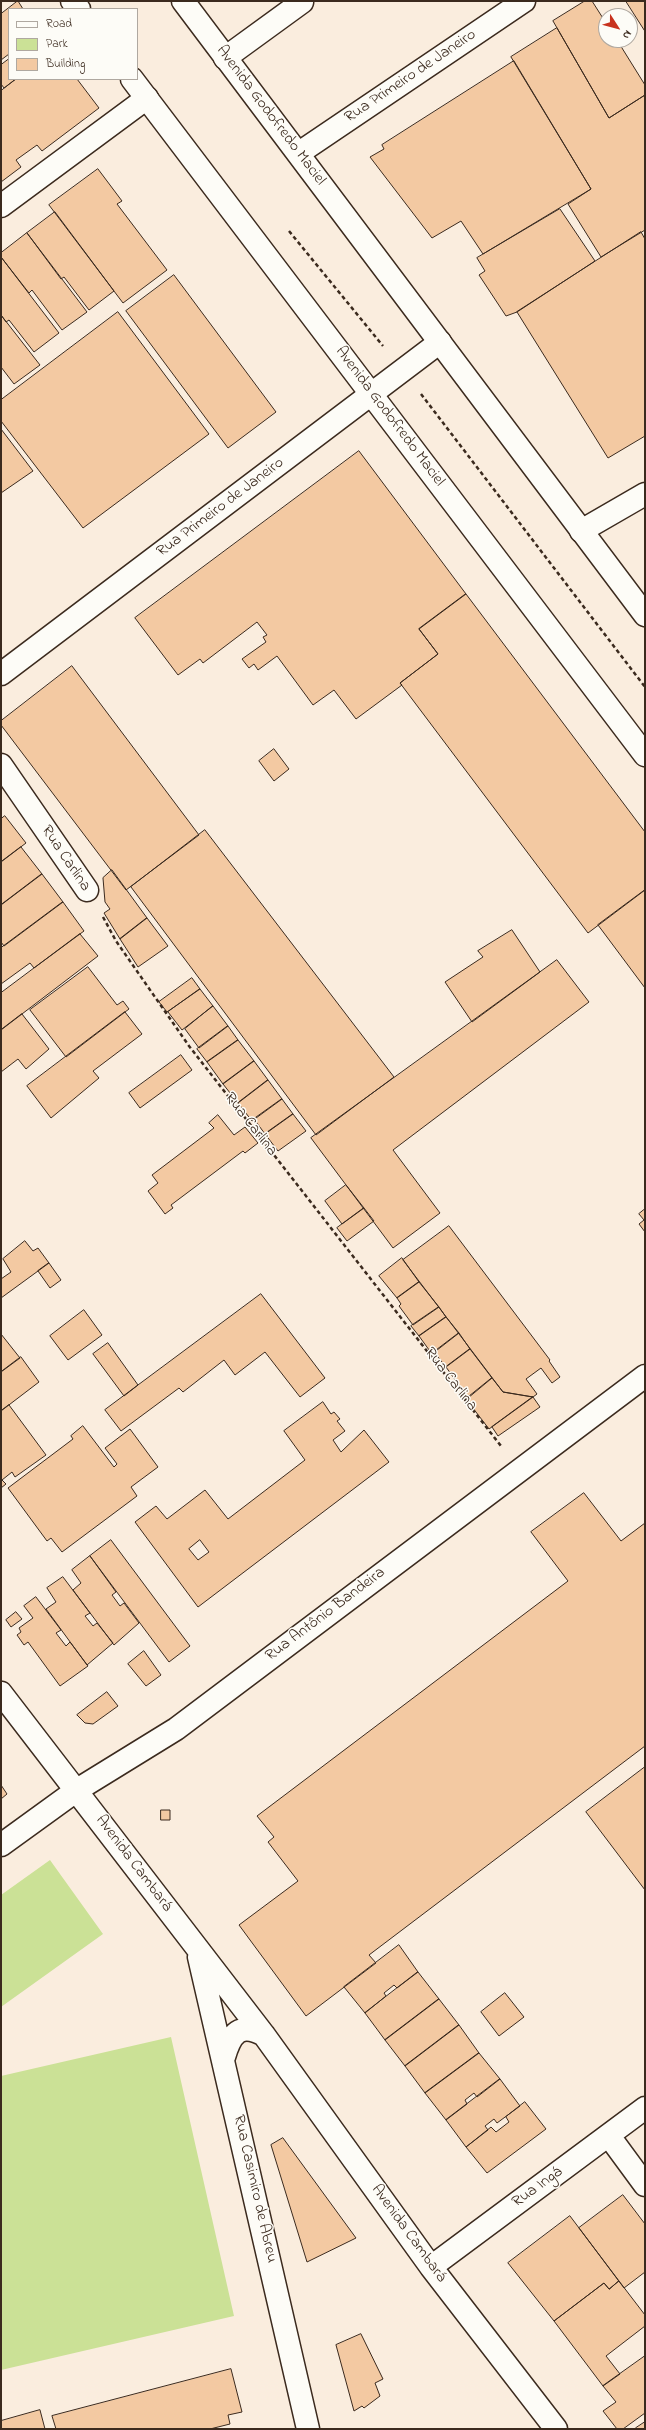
<!DOCTYPE html>
<html>
<head>
<meta charset="utf-8">
<style>
	body { margin:0 }
	#map { position:relative; width:646px; height:2430px; overflow:hidden; background:#faedde; font-family:"Indie Flower",sans-serif }
	canvas { display:block }
	.frame { position:absolute; inset:0; border:2px solid #3b2a1e; pointer-events:none }
	.legend { position:absolute; left:8px; top:8px; width:130px; height:72px; box-sizing:border-box; background:#fdfcf7; border:1px solid #afa8a0; margin:0; padding:5px 7px; list-style:none; font-size:12px; color:#3b2a1e }
	.legend li { display:flex; align-items:center; gap:8px; height:20px }
	.legend b { width:20px; border:1px solid #afa8a0 }
	.north { position:absolute; left:598px; top:8px; width:40px; height:40px; box-sizing:border-box; background:#fdfcf7; border:1px solid #afa8a0; border-radius:50%; rotate:126deg; font-size:11px; font-weight:700; line-height:16px; text-align:center; color:#3b2a1e }
	.north::after { content:''; display:block; margin:auto; width:14px; height:18px; background:#c8321e; clip-path:polygon(50% 0,100% 100%,50% 72%,0 100%) }
</style>
</head>
<body>
<div id="map">
<canvas width="646" height="2430"></canvas>
<div class="frame"></div>
<ul class="legend">
<li><b style="height:5px;background:#fdfcf7"></b>Road</li>
<li><b style="height:11px;background:#cbe196"></b>Park</li>
<li><b style="height:11px;background:#f3c9a2"></b>Building</li>
</ul>
<div class="north">N</div>
</div>
<script>
const context = document.querySelector('canvas').getContext('2d');
context.lineJoin = 'round';
function fillPath(path, color) {
  context.fillStyle = color;
  context.fill(path, 'evenodd');
}
function stroke(path, color, width, dash) {
  context.strokeStyle = color;
  context.lineWidth = width;
  context.lineCap = dash ? 'butt' : 'round';
  context.setLineDash(dash || []);
  context.stroke(path);
}
function drawText(font, color, halo, rows, align = 'center') {
  context.font = font + ' "Indie Flower",sans-serif';
  context.lineWidth = 3;
  context.setLineDash([]);
  context.textBaseline = 'middle';
  context.strokeStyle = halo;
  context.fillStyle = color;
  for (const [text, x, y, turn = 0] of rows) {
    context.save();
    context.translate(x, y);
    context.rotate((+turn || 0) * Math.PI / 180);
    context.textAlign = isNaN(turn) ? turn : align;
    if (halo) context.strokeText(text, 0, 0);
    context.fillText(text, 0, 0);
    context.restore();
  }
}
const green = new Path2D(`
	M50,1860L103,1934L1,2007V1895Z
	M171,2037L234,2316L1,2370V2076Z`);
const building = new Path2D(`
	M18,1L23,9H9V54L1,60V14Z
	M585,1H592L606,23V40H617L645,85V95L609,118L553,21Z
	M626,1H645V31Z
	M557,28L609,118L645,95V230L601,257L568,204L591,189L511,57Z
	M9,59V79H16L4,88L1,84V65Z
	M514,61L591,189L483,254L461,221L432,238L370,157L384,149L382,145Z
	M16,79H77L99,108L42,151L37,145L16,160L21,167L1,182V91Z
	M98,169L122,201L117,204L167,270L123,303L49,205Z
	M560,209L595,261L517,312L506,316L479,275L485,271L477,258Z
	M55,212L114,291L89,310L64,277L61,279L27,233Z
	M641,232L645,239V436L608,458L517,312Z
	M27,233L87,312L62,330L32,290L29,293L1,257V253Z
	M1,257L59,333L34,352L9,320L6,322L1,315Z
	M174,275L276,412L228,448L126,311Z
	M118,312L209,434L83,528L1,421V400Z
	M1,315L40,365L14,384L1,367Z
	M1,429L33,471L1,493Z
	M359,451L466,594L419,629L438,654L400,683L402,685L356,719L334,690L313,705L277,656L258,670L254,664L249,668L242,659L266,642L263,637L267,635L257,622L203,663L200,659L178,675L135,618Z
	M466,594L645,832V890L588,933L400,683L438,654L419,629Z
	M72,666L199,835L126,890L1,725V721Z
	M274,749L289,769L274,781L259,761Z
	M5,816L26,843L1,862V819Z
	M205,830L394,1077L316,1135L131,887Z
	M21,847L42,874L1,905V862Z
	M112,870L147,918L120,939L104,913L110,909L105,902L103,878Z
	M42,874L63,902L4,946L1,942V905Z
	M645,890V988L598,925Z
	M63,902L84,931L34,968L30,963L1,984V948Z
	M147,918L168,946L138,967L120,939Z
	M512,930L540,972L472,1022L445,982L483,957L478,951Z
	M80,934L98,956L1,1030V993Z
	M557,960L589,1002L393,1150L440,1213L393,1248L311,1138Z
	M88,967L117,1005L123,1001L129,1009L66,1057L30,1010Z
	M192,978L200,989L167,1012L159,1002Z
	M200,989L213,1006L182,1030L168,1012Z
	M213,1006L228,1026L199,1048L185,1029Z
	M125,1012L142,1034L93,1071L99,1078L51,1118L27,1086Z
	M22,1014L49,1049L26,1069L18,1059L1,1072V1030Z
	M228,1026L238,1040L207,1062L197,1049Z
	M238,1040L254,1061L223,1084L207,1062Z
	M181,1055L192,1070L140,1108L129,1093Z
	M254,1061L268,1080L238,1103L223,1084Z
	M268,1080L282,1099L252,1121L238,1103Z
	M282,1099L293,1114L265,1134L254,1119Z
	M293,1114L306,1131L278,1151L265,1134Z
	M218,1115L234,1135L245,1127L258,1143L245,1153L243,1151L171,1205L173,1208L165,1214L148,1191L158,1183L152,1175L214,1128L209,1123Z
	M346,1185L364,1208L342,1224L325,1201Z
	M364,1208L374,1221L347,1241L337,1228Z
	M645,1209V1232L639,1224L644,1220L639,1214Z
	M449,1226L550,1360L549,1361L560,1377L552,1383L541,1368L526,1379L537,1394L533,1397L503,1392L403,1260Z
	M25,1241L33,1251L38,1248L49,1263L1,1298V1279L11,1272L3,1259Z
	M402,1258L419,1282L397,1298L379,1276Z
	M49,1263L61,1280L50,1288L38,1271Z
	M419,1282L439,1307L413,1325L399,1306L401,1304L397,1298Z
	M261,1294L325,1378L300,1397L265,1352L235,1375L224,1360L183,1392L179,1388L121,1431L105,1410Z
	M439,1307L446,1317L419,1336L411,1326Z
	M84,1310L102,1335L68,1360L50,1336Z
	M446,1317L459,1333L432,1354L419,1336Z
	M459,1333L470,1349L446,1367L434,1352Z
	M1,1334L20,1358L1,1372Z
	M108,1343L138,1385L124,1396L93,1354Z
	M470,1349L492,1378L468,1398L446,1367Z
	M21,1357L39,1382L1,1411V1372Z
	M492,1378L503,1392L533,1397L489,1429L466,1399Z
	M533,1397L540,1407L498,1436L492,1427Z
	M323,1402L331,1414L334,1412L340,1419L337,1421L345,1431L333,1440L341,1452L364,1430L389,1462L198,1607L135,1522L156,1506L167,1519L205,1490L228,1519L305,1460L284,1431ZM200,1540L209,1552L198,1560L189,1549Z
	M9,1405L46,1455L15,1477L12,1472L2,1480L6,1484L1,1488V1411Z
	M83,1426L114,1467L117,1464L105,1448L130,1429L158,1467L131,1487L137,1496L62,1552L51,1538L47,1541L8,1488L73,1439L71,1436Z
	M584,1493L621,1541L645,1523V1746L369,1955L376,1963L306,2016L239,1925L298,1881L268,1842L274,1837L257,1816L568,1581L531,1532Z
	M111,1540L190,1646L169,1662L90,1556Z
	M90,1556L116,1592L112,1595L120,1606L124,1603L139,1623L114,1645L73,1590L81,1583L72,1570Z
	M63,1577L90,1613L85,1616L93,1626L97,1623L113,1643L87,1665L46,1609L56,1602L47,1588Z
	M36,1597L61,1630L56,1633L66,1646L70,1642L88,1666L60,1686L28,1642L24,1645L17,1635L21,1632L19,1628L33,1618L24,1606Z
	M16,1612L22,1619L11,1627L6,1620Z
	M144,1651L161,1675L146,1686L128,1664Z
	M107,1692L118,1706L93,1724L85,1723L77,1715Z
	M645,1767V1890L586,1812Z
	M1,1785L7,1794L1,1799Z
	M161,1810H170V1820H161Z
	M399,1945L418,1972L397,1988L394,1985L384,1993L386,1996L365,2013L344,1987Z
	M418,1972L439,1999L385,2040L365,2013Z
	M505,1993L524,2017L499,2036L481,2012Z
	M439,1999L459,2025L405,2066L385,2040Z
	M459,2025L479,2053L425,2093L405,2066Z
	M479,2053L500,2079L477,2097L474,2093L465,2100L467,2104L446,2120L425,2093Z
	M500,2079L520,2106L497,2123L494,2119L485,2126L488,2130L466,2147L446,2120Z
	M525,2102L546,2129L487,2173L466,2147L491,2127L496,2132L509,2122L506,2117Z
	M283,2138L356,2238L307,2262L271,2145Z
	M623,2195L645,2224V2272L624,2288L579,2228Z
	M570,2216L619,2281L609,2289L604,2283L554,2321L508,2263Z
	M619,2281L645,2315V2326L606,2356L620,2374L603,2386L554,2321L604,2283L609,2289Z
	M361,2334L383,2379L375,2383L380,2396L364,2408L362,2406L354,2411L336,2345Z
	M645,2356V2413L623,2429H617L603,2411L616,2402L603,2386Z
	M231,2369L242,2412L228,2415L230,2424L210,2429H56L52,2416Z
	M40,2410L45,2429H1V2421Z
	M645,2422V2429H637L636,2428Z`);
const path = new Path2D(`
	M289,231L383,346
	M421,394L645,687
	M103,917L116,941L189,1046L501,1446`);
const minor = new Path2D(`
	M225,58L302,2
	M299,153L524,1
	M1,206L147,98
	M581,531L645,494
	M1,674L440,342
	M1,765L87,890
	M1,1693L264,2035L431,2267L556,2429
	M1,1845L77,1790L176,1729L645,1376
	M199,1957L308,2429
	M224,2057C231,2033 240,2022 264,2035
	M609,2136L645,2185
	M431,2267L645,2108`);
const major = new Path2D(`
	M72,1L79,9
	M183,1L645,615
	M132,79L645,755`);
const streetNames = [
	["Rua Primeiro de Janeiro",411,77,-34],
	["Avenida Godofredo Maciel",270,116,53],
	["Avenida Godofredo Maciel",389,417,53],
	["Rua Primeiro de Janeiro",221,508,-37],
	["Rua Carlina",65,859,56],
	["Rua Carlina",250,1125,52],
	["Rua Carlina",450,1380,52],
	["Rua Antônio Bandeira",326,1615,-37],
	["Avenida Cambará",133,1864,53],
	["Rua Ingá",538,2188,-36],
	["Rua Casimiro de Abreu",254,2189,77],
	["Avenida Cambará",408,2234,54]
];
fillPath(green, '#cbe196');
fillPath(building, '#f3c9a2');
stroke(building, '#3b2a1e', 1);
stroke(minor, '#3b2a1e', 25);
stroke(major, '#3b2a1e', 25);
stroke(path, '#3b2a1e', 2.5, [4, 3]);
stroke(minor, '#fdfcf7', 22);
stroke(major, '#fdfcf7', 22);
drawText('16px', '#3b2a1e', '#fdfcf7', streetNames);
</script>
</body>
</html>
